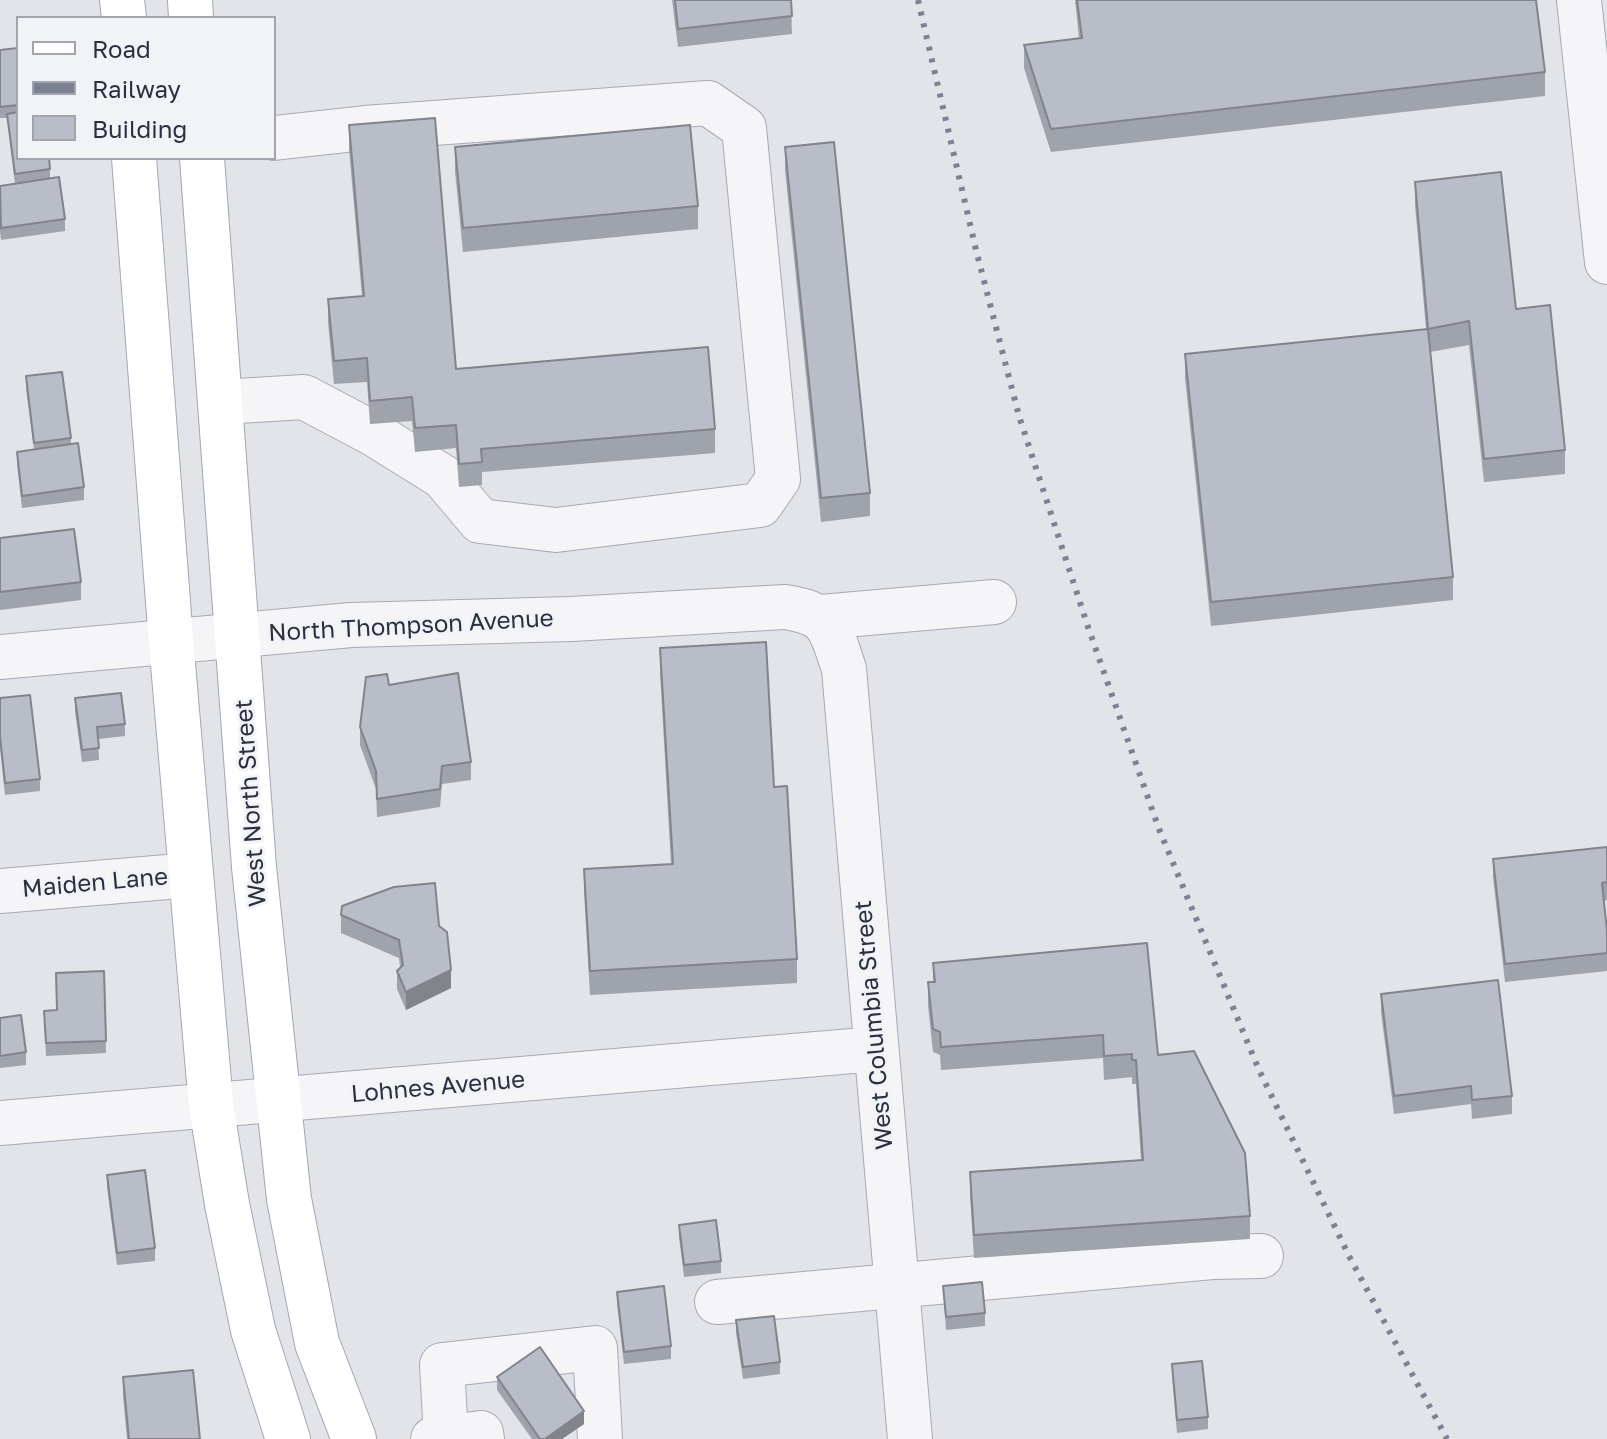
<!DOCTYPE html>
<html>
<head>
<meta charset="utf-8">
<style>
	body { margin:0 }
	#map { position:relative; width:1607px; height:1439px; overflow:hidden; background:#e2e4ea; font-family:"Golos Text",sans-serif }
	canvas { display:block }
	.legend { position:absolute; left:16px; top:16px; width:260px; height:144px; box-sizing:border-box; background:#f2f3f7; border:2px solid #a2a5ae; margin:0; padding:10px 14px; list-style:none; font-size:24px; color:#2b3041 }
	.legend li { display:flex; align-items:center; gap:16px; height:40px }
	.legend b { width:40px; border:2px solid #a2a5ae }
</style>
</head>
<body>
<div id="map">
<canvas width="1607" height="1439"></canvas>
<ul class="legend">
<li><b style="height:10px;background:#fff"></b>Road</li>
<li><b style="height:10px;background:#7c8293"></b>Railway</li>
<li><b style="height:22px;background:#b9bdc7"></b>Building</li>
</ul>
</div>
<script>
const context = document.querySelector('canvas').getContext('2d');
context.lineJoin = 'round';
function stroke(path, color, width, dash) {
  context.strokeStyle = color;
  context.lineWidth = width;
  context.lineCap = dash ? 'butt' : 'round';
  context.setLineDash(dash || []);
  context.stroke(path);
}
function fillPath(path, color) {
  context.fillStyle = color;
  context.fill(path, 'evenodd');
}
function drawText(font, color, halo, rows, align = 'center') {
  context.font = font + ' "Golos Text",sans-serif';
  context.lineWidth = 6;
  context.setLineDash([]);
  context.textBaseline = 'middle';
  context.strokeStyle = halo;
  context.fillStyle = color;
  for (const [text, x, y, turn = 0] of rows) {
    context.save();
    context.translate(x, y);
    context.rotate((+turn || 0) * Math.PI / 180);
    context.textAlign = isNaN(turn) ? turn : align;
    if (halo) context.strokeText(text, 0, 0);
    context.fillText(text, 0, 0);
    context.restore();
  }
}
const minor = new Path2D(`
	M1579,0L1607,262
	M221,402L304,397L374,434L443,477L480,521L556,530L760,505L778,479L744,128L708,103L365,128L274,138
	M821,617L994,602
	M0,657L351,625L571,619L785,607C831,614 830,628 844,669L910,1439
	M0,891L191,875
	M0,1123L876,1049
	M717,1302L1212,1257L1261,1256
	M446,1437L442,1365L595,1348L600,1439
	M433,1439L481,1433L482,1439`);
const major = new Path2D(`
	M122,0L124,18
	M190,0L191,18
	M134,158L171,641L211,1105L227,1204L253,1330L288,1439
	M202,158L254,867L289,1199L317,1343L354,1439`);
const rail = new Path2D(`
	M918,0L976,250L1019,416L1088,627L1159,829L1259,1070L1349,1256L1447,1439`);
const wall = new Path2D(`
	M672,0H791L792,34L678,47Z
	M1075,0H1536L1545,72V96L1051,152L1024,68V45L1079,38Z
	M18,48V158L50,169V179L65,219V231L1,240L0,231V186L15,184L7,118H0V50Z
	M349,125L456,369L715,429V453L482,472V485L459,487L456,448L415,452L412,421L370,424L367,382L334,384L328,323V299L362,296L349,149Z
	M455,147L698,206V229L463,252L455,171Z
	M785,147L870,493V516L821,522L785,170Z
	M1415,182L1516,309L1565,450V474L1484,482L1469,345L1430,352L1453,577V600L1211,626L1185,378V354L1426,329L1415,205Z
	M26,376L71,438V444L84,487V500L22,508L17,464V452L34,449L26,389Z
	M0,538L81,582V600L0,610Z
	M660,648L774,787L797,959V983L590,995L584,892V869L671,864L660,672Z
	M389,685L471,762V780L442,784L440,807L377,817L376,789L360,745V727Z
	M0,698L40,779V791L5,795L0,748Z
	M75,698L125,724V736L98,739L99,760L82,762L75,711Z
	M1607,847V900L1604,901L1607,931V971L1505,982L1493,877V859Z
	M341,915L439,926L451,988L406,1010L397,989V971L400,967L399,958L341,933Z
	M933,963L1158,1055L1250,1216V1239L974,1258L970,1196V1172L1141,1160L1136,1084H1132V1077L1104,1080L1103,1058L941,1070L940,1055L933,1052L928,1006V982H933Z
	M104,971L106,1053L46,1056L44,1011L56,1010Z
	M1381,994L1512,1096V1114L1472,1119L1471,1104L1394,1114L1381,1012Z
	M0,1018L26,1052V1065L0,1068Z
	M107,1175L155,1248V1261L117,1265L107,1187Z
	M679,1225L721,1261V1273L684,1277L679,1237Z
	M943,1286L985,1313V1326L946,1330Z
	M617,1292L671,1346V1359L624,1364L617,1304Z
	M736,1320L780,1362V1374L743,1379L736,1333Z
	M1172,1364L1208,1417V1429L1177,1433L1172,1376Z
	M123,1377L200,1439H127L123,1395Z
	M497,1377L584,1424L562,1439H532L497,1390Z`);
const shadedWall = new Path2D(`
	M451,970V988L406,1010V992Z
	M584,1411V1424L562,1439H545Z`);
const building = new Path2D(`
	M675,0H791L792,16L678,29Z
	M1077,0H1536L1545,72L1051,129L1024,45L1082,38Z
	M18,48V105L0,107V50Z
	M18,112V158H49L50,169L15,174L7,114Z
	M435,118L456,369L708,347L715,429L481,449L482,462L459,464L456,425L415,428L412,397L370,401L367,358L334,361L328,299L364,296L349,125Z
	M690,125L698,206L463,228L455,147Z
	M834,142L870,493L821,498L785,147Z
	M1501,172L1516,309L1550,305L1565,450L1484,459L1469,321L1428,329L1415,182Z
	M59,177L65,219L1,228L0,186Z
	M1428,329L1453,577L1211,602L1185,354Z
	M62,372L71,438L34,443L26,376Z
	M78,443L84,487L22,496L17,452Z
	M74,529L81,582L0,592V538Z
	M766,642L774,787L787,786L797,959L590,971L584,869L673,864L660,648Z
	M458,673L471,762L442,766L440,789L377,799L376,771L360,727L366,677L387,674L389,685Z
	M121,693L125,724L97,727L99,748L82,750L75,698Z
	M30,695L40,779L5,783L0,736V698Z
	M1607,847V882L1602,883L1607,931V953L1505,964L1493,859Z
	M435,883L439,926L447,932L451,970L406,992L397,971L403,965L399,940L341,915L342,906L394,887Z
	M1147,943L1158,1055L1194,1051L1245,1153L1250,1216L974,1235L970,1172L1143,1160L1136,1060H1132V1054L1104,1056L1103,1035L941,1047L940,1032L933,1029L928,982H935L933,963Z
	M104,971L106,1041L46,1043L44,1011L57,1010L56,973Z
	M1498,980L1512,1096L1472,1100L1471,1086L1394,1096L1381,994Z
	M21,1015L26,1052L0,1056V1018Z
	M145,1170L155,1248L117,1253L107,1175Z
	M716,1220L721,1261L684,1265L679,1225Z
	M982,1282L985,1313L946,1317L943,1286Z
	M664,1286L671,1346L624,1352L617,1292Z
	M774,1316L780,1362L743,1367L736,1320Z
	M540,1347L584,1411L545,1439H540L497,1377Z
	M1202,1361L1208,1417L1177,1420L1172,1364Z
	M193,1370L200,1439H129L123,1377Z`);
const streetNames = [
	["North Thompson Avenue",411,626,-3],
	["West North Street",251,803,-94],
	["Maiden Lane",95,883,-5],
	["West Columbia Street",874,1025,-95],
	["Lohnes Avenue",438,1087,-5]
];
stroke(minor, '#a7aab4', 46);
stroke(major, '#a2a7b5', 46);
stroke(minor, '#f5f5f8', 44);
stroke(major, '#fff', 44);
stroke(rail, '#7c8293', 6, [4, 8]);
fillPath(wall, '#9fa3ab');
fillPath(shadedWall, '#82848b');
fillPath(building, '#b9bdc7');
stroke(building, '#82848b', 2);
drawText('24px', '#2b3041', '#f2f3f7', streetNames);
</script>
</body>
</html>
